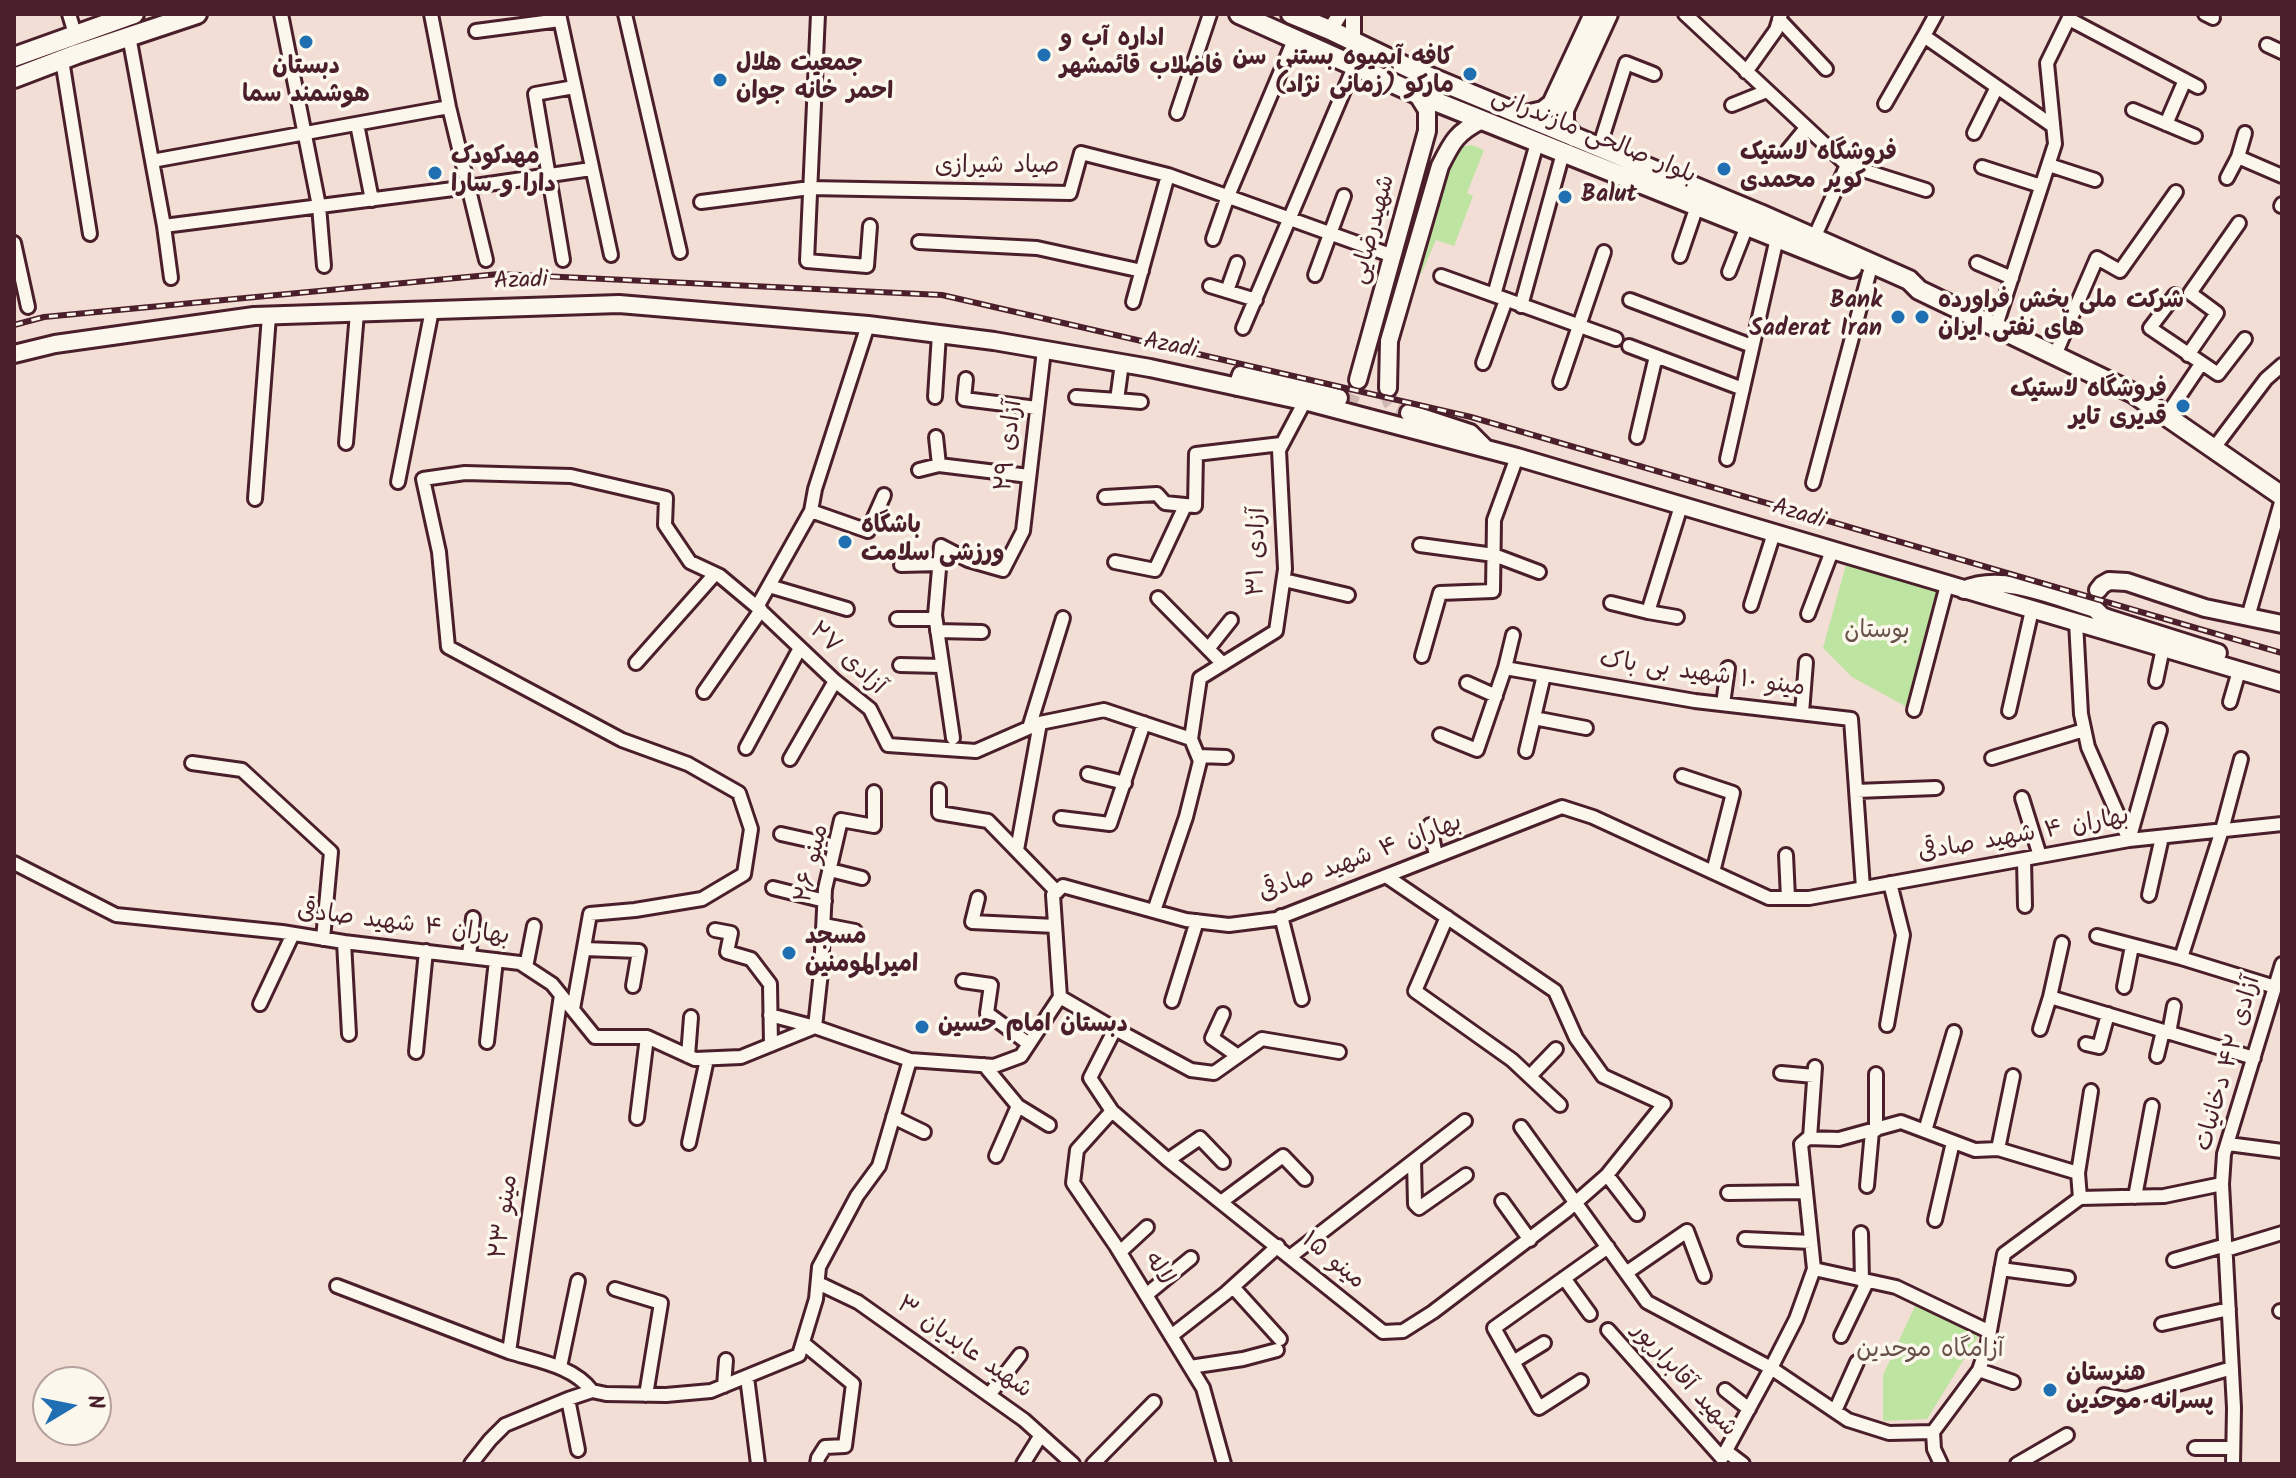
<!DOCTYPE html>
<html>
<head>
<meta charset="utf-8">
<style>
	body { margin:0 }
	#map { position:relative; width:2296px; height:1478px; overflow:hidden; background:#f2ded4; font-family:Kalam,sans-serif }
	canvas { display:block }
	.frame { position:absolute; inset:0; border:16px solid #4a1f2b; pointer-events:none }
	.north { position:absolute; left:32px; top:1366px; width:80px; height:80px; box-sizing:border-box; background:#fbf7ec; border:2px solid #b4a19f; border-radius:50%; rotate:80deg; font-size:22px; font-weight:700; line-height:32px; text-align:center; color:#4a1f2b }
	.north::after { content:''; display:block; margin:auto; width:28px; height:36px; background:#1f6fb2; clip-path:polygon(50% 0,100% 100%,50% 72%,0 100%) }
</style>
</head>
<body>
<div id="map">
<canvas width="2296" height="1478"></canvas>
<div class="frame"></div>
<div class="north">N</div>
</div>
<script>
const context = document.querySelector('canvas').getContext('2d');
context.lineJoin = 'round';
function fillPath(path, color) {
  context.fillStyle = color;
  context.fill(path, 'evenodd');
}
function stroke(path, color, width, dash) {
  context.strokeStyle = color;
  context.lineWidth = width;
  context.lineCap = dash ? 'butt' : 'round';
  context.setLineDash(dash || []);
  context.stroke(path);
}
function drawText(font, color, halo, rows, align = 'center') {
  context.font = font + ' Kalam,"Playpen Sans Arabic",sans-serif';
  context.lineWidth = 7;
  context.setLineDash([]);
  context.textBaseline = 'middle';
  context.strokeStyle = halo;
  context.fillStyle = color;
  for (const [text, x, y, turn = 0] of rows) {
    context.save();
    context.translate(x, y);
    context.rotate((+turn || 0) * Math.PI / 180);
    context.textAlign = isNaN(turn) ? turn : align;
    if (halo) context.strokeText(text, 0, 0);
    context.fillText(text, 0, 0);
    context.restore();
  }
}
const green = new Path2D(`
	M1472,145L1484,150L1467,193L1473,196L1454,246L1436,240L1421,274L1417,272L1450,155L1460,147Z
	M1847,561L1938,587L1907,707L1852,677L1823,648Z
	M1915,1306L1979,1335L1927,1419L1883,1421V1375Z`);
const secondaryTunnel = new Path2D(`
	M1388,388C1388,406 1394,406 1409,413
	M1339,398H1351L1358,380`);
const minor = new Path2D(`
	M69,14L75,34
	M281,14L319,206L324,266
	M431,14L449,107L486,260
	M559,14L611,255
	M625,14L680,252
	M818,14L807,261L867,266L870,226
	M1685,14L1847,165L1926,190
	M2205,14L2213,18
	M1779,19L1826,69
	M2069,19L2198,87
	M476,31L560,20
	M129,36L164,226L171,278
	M1924,36L1936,14
	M2267,45L2282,52
	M62,60L90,234
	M1746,72L1776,30L1781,14
	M1885,104L1924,36L2053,126
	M1732,105L1767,91
	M2133,110L2195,136
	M1177,113L1210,14
	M357,124L372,200
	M2166,124L2185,80
	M1974,133L1997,87
	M1599,148L1626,63L1654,74
	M1788,150L1806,128
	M2238,157L2282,176
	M152,161L449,107
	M2049,165L2095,180
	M1982,167L2041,186
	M2227,178L2238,157L2245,133
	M701,202L810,188L1070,193L1081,153L1168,175L1393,256
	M2281,206L2282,204
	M164,226L461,188L591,169
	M1814,238L1847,165
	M1213,239L1228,196L1294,40
	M919,242L1037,248L1142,271
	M14,243L28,307
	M1680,256L1697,206
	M563,260L535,94L574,87
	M1977,263L2012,278
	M1729,272L1747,226
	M1315,275L1344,196
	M1441,276L1616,339
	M1210,286L1256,300
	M1227,291L1237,263
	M1494,295L1537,143
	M2175,295L2150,328L2218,374L2245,339
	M1630,300L1752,346
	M1133,302L1168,175
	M1521,306L1563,153
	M868,325L815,489L811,511L757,607L835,681L870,709L888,745L976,751L1040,723L1104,710L1191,739
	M1996,326L2055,144L2047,63L2071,14
	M1243,328L1354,67
	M1629,346L1743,389
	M2055,355L2097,258L2120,271L2176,192
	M2188,355L2217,313L2190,293L2239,223
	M1483,363L1506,300
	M966,379L964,399L1037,408
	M1560,382L1604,252
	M935,397L939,334
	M1076,397L1117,400L1122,363
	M1117,400L1141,402
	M2166,416L2201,364
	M936,437L939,465L1029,476
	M1637,437L1656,356
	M346,443L357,313
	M2214,448L2266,379L2282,365
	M1727,459L1777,238
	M919,470L939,465
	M398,482L432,310
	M1813,483L1869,274
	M1105,497L1157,494L1165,503L1195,506L1196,454L1281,444
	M255,499L269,316
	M811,511L868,531L884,495
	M1420,545L1494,555L1539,572
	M1115,562L1155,570L1185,506
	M901,565L939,564
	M1284,580L1348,595
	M769,586L847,609
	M1158,598L1223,664
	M1611,603L1648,612
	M1751,605L1774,533
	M1808,614L1832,551
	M1677,617L1648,612L1681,506
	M2248,617L2282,499
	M897,619H935
	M2076,622L2081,714L2088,747L2129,840
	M937,631L982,632
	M1208,649L1231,620
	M1422,656L1440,593L1493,591L1494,520L1517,457
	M636,663L715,574
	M900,665L941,666
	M1505,668L1513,635
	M2156,681L2163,648
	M1467,683L1496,696
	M704,692L761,610
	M2230,702L2239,671
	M1723,704L1728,668
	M1914,710L1947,585
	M2009,711L2032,610
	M1802,713L1806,662
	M1534,718L1586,728
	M1029,728L1063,618
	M1440,735L1477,750L1505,668L1695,701L1851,719L1863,888
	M953,738L935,615L941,546L968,560L1003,570L1023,531L1044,350
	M746,748L800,648
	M1526,751L1544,675
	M1198,756L1226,757
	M1992,758L2084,730
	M790,759L835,681
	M192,763L242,770L331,852L323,939
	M1088,774L1125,783
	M1682,776L1733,793L1713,872
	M939,790V813L988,821L1057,892
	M1856,791L1936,788
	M2022,798L2040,856
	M1061,818L1110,824L1144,723
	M1430,825L1436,856
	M781,834L835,846
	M2129,840L2160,730
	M1017,850L1040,723
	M1786,855L1788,898
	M2024,859L2025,906
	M14,863L116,915L282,932L344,942L520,963L552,984L595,1037H647L695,1059L741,1057L815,1027L910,1060L994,1066L1021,1056L1060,997L1053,895L1063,886L1186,920L1229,925L1276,919L1562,807L1593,817L1769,898H1809L2129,840L2282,824
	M830,870L862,878
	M773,888L825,901
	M2149,895L2162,837
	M978,898L972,922L1055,926
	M1154,911L1186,817L1200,761L1191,739L1200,678L1276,631L1285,569L1279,450L1305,401
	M1281,916L1302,999
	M1447,917L1415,991L1512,1060L1560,1105
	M824,925L855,931
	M715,930L731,933L727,952L751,959L770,984L771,1045
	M2097,936L2181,958L2275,987
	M344,942L349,1034
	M2062,943L2050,997L2254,1058
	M584,949L639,951L633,986
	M469,956L473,918
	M2181,958L2222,830L2241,759
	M526,967L534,926
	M963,981L991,985L987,1013L1029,1044
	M2124,987L2132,946
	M561,995L509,1352C538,1361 573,1366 592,1391
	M1060,997L1115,1029L1090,1078L1112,1111L1168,1160L1383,1332L1403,1331L1433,1312L1566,1211L1607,1175L1664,1104L1603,1076L1576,1038L1555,991L1386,876
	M1172,1001L1197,921
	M260,1004L293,934
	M573,1009L590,914L635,910L702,899L744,874L751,829L739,793L688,764L622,740L448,647L439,552L423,479L465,473L571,476L666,498L665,525L690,562L720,576L757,607
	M1223,1014L1212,1038L1238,1056
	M770,1015L815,1027L821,972L825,889L841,820L874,826V792
	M1887,1025L1903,935L1890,883
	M1115,1029L1191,1070L1214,1073L1262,1039L1339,1052
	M2040,1029L2050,997
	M2169,1033L2174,1006
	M487,1042L496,960
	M2086,1044L2099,1047L2108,1014
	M416,1052L426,951
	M688,1056L691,1017
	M2157,1056L2163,1031
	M984,1065L1018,1106L996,1156
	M1781,1073L1814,1076
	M1530,1076L1556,1049
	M1018,1106L1049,1125
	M1112,1111L1077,1150L1073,1183L1116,1246L1203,1388L1224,1464
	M893,1117L924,1132
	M637,1118L647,1037
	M1521,1127L1647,1302L1771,1368L1722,1458L1608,1330
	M1876,1130V1074
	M1925,1131L1954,1032
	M1810,1138L1815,1067
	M689,1143L707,1059
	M2228,1144L2282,1151
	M1998,1149L2013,1076
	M1168,1160L1200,1138L1223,1162
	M1414,1161L1415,1204L1419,1208L1466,1175
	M2078,1173L2091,1091
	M1607,1175L1637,1214
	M1867,1186L1872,1131
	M1728,1193L1806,1192
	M2135,1197L2152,1106
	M1502,1201L1530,1240
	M1221,1202L1283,1156L1305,1179
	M1935,1220L1953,1142
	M1861,1233L1862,1281
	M1745,1239L1811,1242
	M2226,1250L2282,1233
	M1120,1252L1147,1227
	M1291,1256L1465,1121
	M2174,1260L2226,1245
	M1814,1269L1896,1287L1990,1332
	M2001,1269L2068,1278
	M1626,1273L1687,1231L1704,1276
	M1564,1278L1590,1314
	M818,1283L858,1302L1024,1420L1073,1464
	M337,1286L509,1352
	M1233,1287L1280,1339
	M615,1289L661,1303L646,1395
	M1146,1295L1191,1258
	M2280,1311H2282
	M2162,1324L2229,1309
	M1171,1336L1226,1293L1278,1246
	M1841,1336L1867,1282
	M803,1343L853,1384L845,1446L825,1447L818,1458L817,1464
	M1513,1362L1544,1343
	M560,1367L578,1281
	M1190,1367L1243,1359L1277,1350
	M1979,1370L2013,1382
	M747,1377L758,1464
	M1581,1381L1539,1408L1494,1328L1608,1247
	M724,1386L726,1360
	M1725,1390L1749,1409
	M989,1395L1020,1355
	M2104,1395L2126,1399L2232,1368
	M568,1399L578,1450
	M1835,1411L1857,1362
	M1933,1432L1889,1433L1848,1420L1771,1368L1796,1319L1814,1269L1801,1144L1808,1138L1839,1139L1901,1122L1975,1150L1998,1149L2078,1173L2080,1198
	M2195,1448H2233
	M1726,1451L1743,1464
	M471,1464L490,1440L505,1425L568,1399L592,1391L606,1394L666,1395L711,1391L799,1355L816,1299L819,1267L857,1196L879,1166L910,1060
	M1023,1464L1041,1435
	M1093,1464L1154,1402
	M1941,1464L1934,1449L1933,1432L1979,1370L1987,1347L2004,1254L2080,1198L2164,1196L2222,1184
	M2017,1464L2067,1435
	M2233,1464L2234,1408L2222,1184L2224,1154L2282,964`);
const tertiary = new Path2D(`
	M1330,30L1340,14
	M1353,41V14`);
const secondary = new Path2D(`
	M14,354L55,344L254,316L619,304L868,325L994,341L1150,368L1312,403L1517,457L2282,683
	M1358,380L1427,131V110L1417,94
	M1237,387L1241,375H1248L1339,398
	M1388,388L1389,341L1440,166C1452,142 1457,132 1482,120
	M1409,413L1470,433L1485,448
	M1964,590C2002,572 2058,598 2095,609L2102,616L2110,619L2218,653
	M2098,590L2102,585L2109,581L2127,582L2205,608L2282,624`);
const primary = new Path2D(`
	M1239,14L1417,94L1852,268
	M1291,14L1330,30L1411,69L1760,214L1909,280L1919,290L2133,393L2282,496
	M14,57L134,14
	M14,78L77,54L197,14
	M1526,115L1543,111L1552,104L1594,14
	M1574,137L1564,124V110L1608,14`);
const rail = new Path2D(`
	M14,325L44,317L499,274L942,295L1471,417L2282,653`);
const markers = [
	[306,42,8,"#1f6fb2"],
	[1044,55,8,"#1f6fb2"],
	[1470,74,8,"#1f6fb2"],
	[720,80,8,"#1f6fb2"],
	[1724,169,8,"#1f6fb2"],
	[435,173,8,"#1f6fb2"],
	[1565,197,8,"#1f6fb2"],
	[1898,317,8,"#1f6fb2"],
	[1922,317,8,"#1f6fb2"],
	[2183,406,8,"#1f6fb2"],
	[845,542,8,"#1f6fb2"],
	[789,953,8,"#1f6fb2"],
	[922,1027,8,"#1f6fb2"],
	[2050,1390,8,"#1f6fb2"]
];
const poiNames = [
	["اداره آب و",1060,41],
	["فاضلاب قائمشهر",1060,69],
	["کافه آبمیوه بستنی سن",1454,60,"right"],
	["مارکو (زمانی نژاد)",1454,88,"right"],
	["جمعیت هلال",736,66],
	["احمر خانه جوان",736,94],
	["دبستان",306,69,"center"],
	["هوشمند سما",306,97,"center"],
	["فروشگاه لاستیک",1740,155],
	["کویر محمدی",1740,183],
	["مهدکودک",451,159],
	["دارا و سارا",451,187],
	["Balut",1581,197],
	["Bank",1882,303,"right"],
	["Saderat Iran",1882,331,"right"],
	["شرکت ملی پخش فراورده",1938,303],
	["های نفتی ایران",1938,331],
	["فروشگاه لاستیک",2167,392,"right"],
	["قدیری تایر",2167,420,"right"],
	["باشگاه",861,528],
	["ورزشی سلامت",861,556],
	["مسجد",805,939],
	["امیرالمومنین",805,967],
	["دبستان امام حسین",938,1027],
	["هنرستان",2066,1376],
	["پسرانه موحدین",2066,1404]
];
const streetNames = [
	["بلوار صالحی مازندرانی",1593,138,22],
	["صیاد شیرازی",997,168],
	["شهیدرضایی",1375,230,-75],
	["Azadi",521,283,-2],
	["Azadi",1170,348,11],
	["آزادی ۲۹",1011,446,-83],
	["Azadi",1798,516,17],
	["آزادی ۳۱",1259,552,-89],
	["آزادی ۲۷",846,660,43],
	["مینو ۱۰ شهید بی باک",1702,676,8],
	["بهاران ۴ شهید صادقی",2024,837,-10],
	["بهاران ۴ شهید صادقی",1361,860,-20],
	["مینو ۲۶",814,864,-77],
	["بهاران ۴ شهید صادقی",403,926,7],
	["آزادی ۴۲ دخانیات",2230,1064,-74],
	["مینو ۲۳",506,1217,-82],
	["مینو ۱۵",1332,1262,40],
	["لاله",1157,1270,58],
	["شهید عابدیان ۳",963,1349,35],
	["شهید آقابرارپور",1683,1381,48]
];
const parkNames = [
	["بوستان",1877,633],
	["آرامگاه موحدین",1930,1352]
];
fillPath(green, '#bde4a0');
stroke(secondaryTunnel, '#d0b8b2', 16, [16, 8]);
stroke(minor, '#4a1f2b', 18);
stroke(tertiary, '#4a1f2b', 20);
stroke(secondary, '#4a1f2b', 22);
stroke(primary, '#4a1f2b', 24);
stroke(minor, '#fbf7ec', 12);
stroke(tertiary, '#fbf7ec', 14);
stroke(secondary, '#fbf7ec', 16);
stroke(primary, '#fbf7ec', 18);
stroke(rail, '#4a1f2b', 6);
stroke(rail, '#fbf7ec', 3, [9]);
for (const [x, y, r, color] of markers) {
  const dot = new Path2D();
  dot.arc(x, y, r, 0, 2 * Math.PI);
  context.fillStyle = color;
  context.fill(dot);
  stroke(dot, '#fbf7ec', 3);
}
drawText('bold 24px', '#4a1f2b', '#fbf7ec', poiNames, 'left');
drawText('24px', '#4a1f2b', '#fbf7ec', streetNames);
drawText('24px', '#675048', '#fbf7ec', parkNames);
</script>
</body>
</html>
